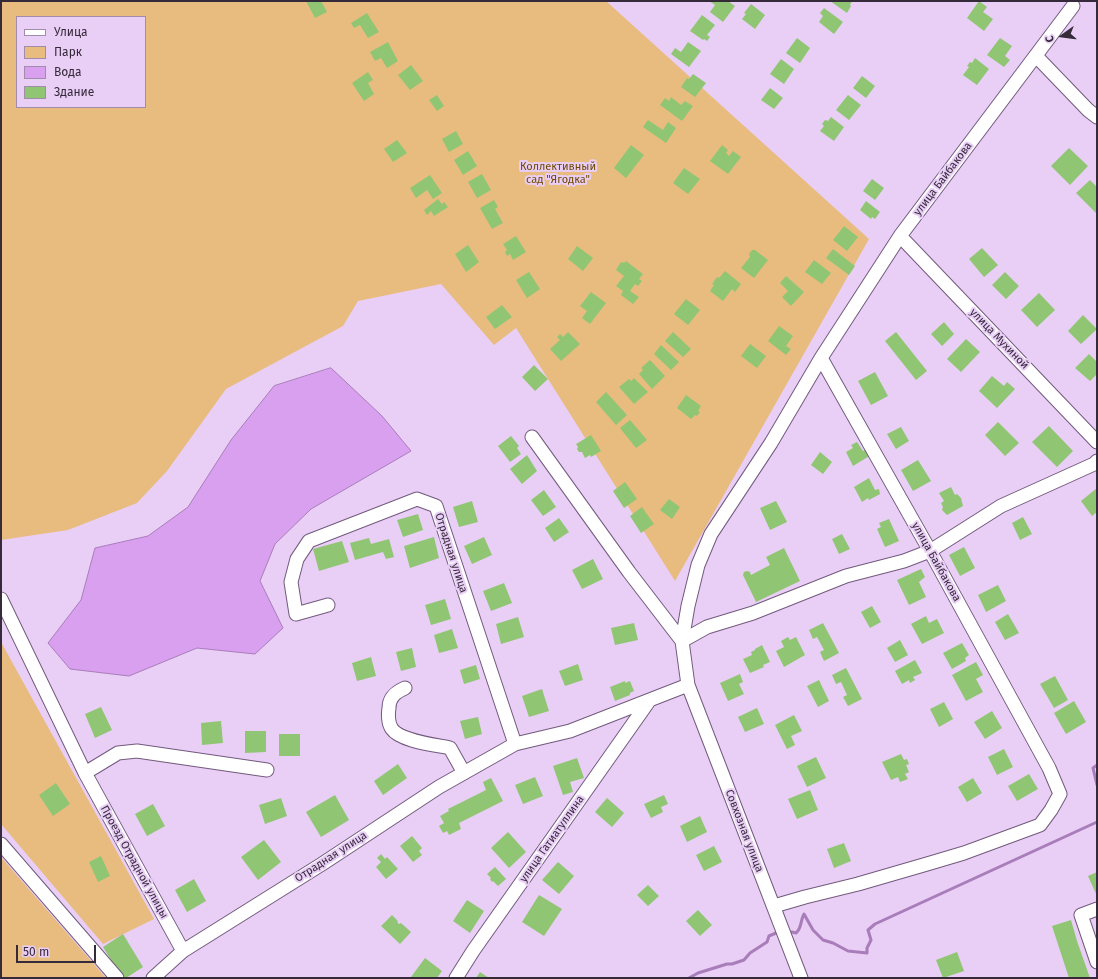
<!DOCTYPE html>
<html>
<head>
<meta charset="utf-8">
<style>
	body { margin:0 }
	#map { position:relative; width:1098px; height:979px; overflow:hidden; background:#e9cef6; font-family:"Fira Sans",sans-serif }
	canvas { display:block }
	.frame { position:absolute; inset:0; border:2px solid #352a3a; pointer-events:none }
	.legend { position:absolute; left:16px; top:16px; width:130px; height:92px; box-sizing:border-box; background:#e9cef6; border:1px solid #a18cab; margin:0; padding:5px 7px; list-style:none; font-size:12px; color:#352a3a }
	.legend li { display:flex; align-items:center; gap:8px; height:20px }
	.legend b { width:20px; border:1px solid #a18cab }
	.north { position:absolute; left:1042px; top:16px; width:40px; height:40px; -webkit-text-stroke:3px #e9cef6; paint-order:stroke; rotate:256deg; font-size:11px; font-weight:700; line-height:16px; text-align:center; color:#352a3a }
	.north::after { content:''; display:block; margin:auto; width:14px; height:18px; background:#352a3a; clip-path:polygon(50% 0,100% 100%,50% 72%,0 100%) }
	.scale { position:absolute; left:16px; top:945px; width:80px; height:18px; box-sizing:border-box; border:2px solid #352a3a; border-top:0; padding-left:5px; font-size:12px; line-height:14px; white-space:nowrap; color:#352a3a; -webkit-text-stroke:3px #e9cef6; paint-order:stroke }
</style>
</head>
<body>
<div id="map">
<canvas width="1098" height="979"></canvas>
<div class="frame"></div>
<ul class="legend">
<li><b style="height:5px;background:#fff"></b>Улица</li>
<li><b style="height:11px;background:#e8bc7f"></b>Парк</li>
<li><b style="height:11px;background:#d9a0f0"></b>Вода</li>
<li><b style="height:11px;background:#90c673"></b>Здание</li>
</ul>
<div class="north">С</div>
<div class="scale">50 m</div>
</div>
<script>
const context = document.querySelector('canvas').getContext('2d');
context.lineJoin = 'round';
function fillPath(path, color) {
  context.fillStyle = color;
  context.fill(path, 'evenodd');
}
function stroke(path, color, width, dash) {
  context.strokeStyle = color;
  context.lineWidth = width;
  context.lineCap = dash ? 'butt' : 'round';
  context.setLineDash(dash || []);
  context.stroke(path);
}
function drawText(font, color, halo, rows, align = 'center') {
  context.font = font + ' "Fira Sans",sans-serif';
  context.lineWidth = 4;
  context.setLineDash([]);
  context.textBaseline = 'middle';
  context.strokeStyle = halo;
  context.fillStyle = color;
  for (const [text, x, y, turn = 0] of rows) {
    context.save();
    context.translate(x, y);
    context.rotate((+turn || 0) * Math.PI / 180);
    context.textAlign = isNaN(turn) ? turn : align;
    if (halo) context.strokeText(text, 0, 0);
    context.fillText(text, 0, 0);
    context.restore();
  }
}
const green = new Path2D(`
	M1,1H606L869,239L675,581L516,328L494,345L441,284L358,301L343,326L226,389L167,471L137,503L68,530L1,540ZM17,17H145V107H17Z
	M1,642L154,919L103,944L1,824Z
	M1,857L106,978H1Z`);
const water = new Path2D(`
	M331,368L382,416L411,451L311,509L275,544L260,581L283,628L255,654L197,648L129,676L70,669L48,643L81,600L95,548L148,536L188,507L231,440L274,386Z`);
const stream = new Path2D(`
	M1097,765L1093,768L1097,785
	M792,932L796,933C802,928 800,921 804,914L813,930L823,940L833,943L848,951L867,953V948L871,940L868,930L875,924L1097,822
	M689,978L698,973L727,964H732L744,960L750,953L767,942L769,936L776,933`);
const building = new Path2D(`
	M306,1H321L327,12L315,18Z
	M709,1H728L735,6L723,22L710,12L715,5Z
	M830,1H852L850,5L851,6L847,13Z
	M979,1L987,7L983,12L993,19L984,31L967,18Z
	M751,4L765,15L755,29L742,19L746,14L744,13Z
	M824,8L843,22L834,34L819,22L823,16L820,13Z
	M367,13L379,32L368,38L360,25L354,28L351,23Z
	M702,15L715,25L707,35L710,37L707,41L704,39L703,40L690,31Z
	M797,38L810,48L800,63L786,53Z
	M1000,38L1012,46L1005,56L1010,60L1004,67L987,55Z
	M388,42L398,61L387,68L381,58L375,61L370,52Z
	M688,42L701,51L689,67L671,54L675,48L681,52Z
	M975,58L989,69L977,85L963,75L969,67L967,66L970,62L972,63Z
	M781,59L794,69L784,84L770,74Z
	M411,65L423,81L410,90L398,75Z
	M368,72L373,80L368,83L374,94L364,101L352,83Z
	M693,74L706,83L695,97L681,87L687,78L689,79Z
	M862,76L875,86L866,98L853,88Z
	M770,88L783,98L774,109L761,100Z
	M437,95L444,106L437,111L429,100Z
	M848,95L861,105L849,120L836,110Z
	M671,97L681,105L685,101L693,106L682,121L660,105L665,98L669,101Z
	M831,117L844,127L834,141L820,131L824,126L822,124L825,120L828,121Z
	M648,120L663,130L668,122L676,128L666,143L643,127Z
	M456,131L463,144L449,152L442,139Z
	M397,140L407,153L393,162L384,149Z
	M631,145L644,155L626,178L614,168Z
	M722,145L728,150L726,153L729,156L733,151L741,157L728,174L710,161Z
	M1069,148L1088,166L1070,185L1051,166Z
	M468,151L477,166L463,175L454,160Z
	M684,168L700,179L688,194L673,183Z
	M482,174L491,190L477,198L468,182Z
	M430,175L442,193L433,199L427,190L416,198L410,188Z
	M872,179L884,188L875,200L863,191Z
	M1090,180L1097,187V214L1076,193Z
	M438,199L442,204L444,202L448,207L434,216L431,211L427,215L424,210Z
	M494,200L498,207L495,209L503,223L492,229L480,208Z
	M866,201L880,212L875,219L872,217L871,219L860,210Z
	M844,226L858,237L847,251L833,240Z
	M516,236L526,252L513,260L510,254L507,256L505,252L507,250L503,244Z
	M468,245L479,262L466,272L455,254Z
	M577,246L593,258L583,271L568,259Z
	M982,248L998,265L984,277L969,259Z
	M833,249L855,266L849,275L826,258Z
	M752,250H755L768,260L754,278L741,268L750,257L749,254Z
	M814,260L831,273L822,284L805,272Z
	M626,261L643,274L639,279L642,281L638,286L635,284L630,291L639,297L633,304L621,295L623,291L616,286L624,276L616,270L621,262L624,263Z
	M725,271L741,284L735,292L732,289L723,301L710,291L714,285L712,284L717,277L719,278Z
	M529,272L540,289L527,298L516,280Z
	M1005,272L1019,286L1006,299L992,285Z
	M786,276L804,292L791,306L782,297L788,291L780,283Z
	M591,292L606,303L590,324L582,318L587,311L580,306Z
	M1039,293L1055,310L1037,327L1021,310Z
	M686,299L700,310L688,325L674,314Z
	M502,305L512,317L495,329L486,317Z
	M1083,315L1097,329L1081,344L1068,331Z
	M944,322L954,334L942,346L931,334Z
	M779,326L793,336L786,346L791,349L786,355L768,341Z
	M568,332L580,344L561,361L550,349L560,340L557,337L560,334L563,337Z
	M673,332L691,349L683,357L665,341Z
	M896,332L927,371L916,380L885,341Z
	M966,339L980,352L961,372L947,359Z
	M750,344L766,356L757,368L741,356Z
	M661,345L679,362L671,370L654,354Z
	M1089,354L1097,362V374L1090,381L1075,368Z
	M650,360L665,376L652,389L639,374L643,370L641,368Z
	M534,365L548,379L535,391L522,377Z
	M875,372L888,396L871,405L858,381Z
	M992,376L1004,386L1007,382L1015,389L997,408L979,391Z
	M634,378L648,392L634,404L619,387L629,379L631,381Z
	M606,392L627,415L616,425L596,402Z
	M686,395L701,406L698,411L700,412L697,416L695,415L691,419L677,408Z
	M630,420L647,440L636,448L620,428Z
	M998,422L1019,443L1005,456L985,435Z
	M1049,426L1073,451L1057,467L1032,442Z
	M901,427L909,441L896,449L887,434Z
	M591,435L601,451L591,457L590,455L585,458L582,452H579L577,449L578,447L576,444Z
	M511,436L519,446L517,448L521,454L510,462L498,446Z
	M857,442L863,451L867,449L871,455L853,466L846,452L853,448L851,445Z
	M820,452L832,462L823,474L811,465Z
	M527,455L537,471L522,484L510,469Z
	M918,460L931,481L913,491L901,470Z
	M869,478L875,490L879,489L880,494L869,500L868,498L862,502L854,487Z
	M625,482L637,499L624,508L613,491Z
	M951,487L955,495L957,494L961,498L963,506L947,515L942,510L943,507L941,503L944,501L939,493Z
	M1097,488V512L1092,516L1081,501Z
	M544,490L556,507L543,516L531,500Z
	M669,499L680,507L672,519L660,510Z
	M472,501L478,522L459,527L453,507Z
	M776,501L787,522L770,530L760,508Z
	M642,507L654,524L641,533L630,516Z
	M418,514L423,530L403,537L397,520Z
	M1023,517L1032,534L1020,540L1012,523Z
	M559,518L569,532L554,542L545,528Z
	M889,519L899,541L885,547L877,529L881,527L879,523Z
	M842,534L850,549L839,554L832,539Z
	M434,537L439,558L410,568L404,546Z
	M484,537L492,555L472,564L464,546Z
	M369,538L371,544L389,539L394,557L386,559L383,552L355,560L350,543Z
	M342,541L349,562L319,571L313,549Z
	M964,547L975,568L960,576L949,555Z
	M784,548L800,581L756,602L743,575L744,572L747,571L750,572L751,575L770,565L766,557Z
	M593,559L603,579L582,589L572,570Z
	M921,569L925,577L919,582L926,597L909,605L897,580Z
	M504,583L512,603L491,611L483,591Z
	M998,585L1006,601L986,612L978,595Z
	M445,599L451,619L431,625L425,605Z
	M872,606L881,622L870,628L861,612Z
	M1008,614L1019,633L1005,640L995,622Z
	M926,616L929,623L937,619L944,633L922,644L911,624Z
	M518,617L524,637L501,644L496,624Z
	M634,623L638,640L615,645L611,628Z
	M823,623L839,653L824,661L820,652L824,650L817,637L813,639L809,630Z
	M452,629L458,648L439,653L434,635Z
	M788,637L790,640L796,637L805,655L784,667L776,651L784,647L781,641Z
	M900,640L908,655L895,662L887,648Z
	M962,643L969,655L965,658L966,661L952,669L943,653Z
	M762,645L770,662L763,665L764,667L750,673L743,659L752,655L751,652L755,650V649Z
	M412,648L416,667L401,671L396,652Z
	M371,657L376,676L357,681L352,663Z
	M915,660L922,673L913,677L915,680L910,683L909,680L902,684L895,671Z
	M976,662L983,675L976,679L983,692L966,701L952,675Z
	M578,664L583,680L565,686L559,671Z
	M476,665L480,679L464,684L460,670Z
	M846,668L862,699L848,706L843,697L847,695L841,682L836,684L832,675Z
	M740,674L743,682L739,684L744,694L728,701L720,683Z
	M1055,676L1068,700L1054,708L1040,684Z
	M819,680L829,701L818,707L807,686Z
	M625,681V683L630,681L634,691L630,693V695L615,701L610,687Z
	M542,689L549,711L529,717L522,696Z
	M1074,701L1086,722L1066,734L1054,713Z
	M944,702L953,719L939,727L930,709Z
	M101,707L112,730L95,738L85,714Z
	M757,708L764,724L745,732L738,717Z
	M992,711L1002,728L985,739L974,722Z
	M794,715L802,731L791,736L795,745L787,749L775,725Z
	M478,717L482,734L465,739L460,721Z
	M221,721L223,743L202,745L201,723Z
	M245,731H266V752L245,753Z
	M279,734H300V756H279Z
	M1004,749L1013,767L997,775L988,757Z
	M901,754L904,760L907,759L909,764L906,765L909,772L905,774L908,779L900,782L898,777L891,780L882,762Z
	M816,757L826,778L807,787L797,766Z
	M577,758L584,778L570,782L573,792L563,795L553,766Z
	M398,764L407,778L383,795L374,781Z
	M1029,774L1038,789L1017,801L1008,786Z
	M535,777L543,796L523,804L515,785Z
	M491,778L503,801L459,823L461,829L449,835L447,831L443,833L439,826L444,823L440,816L449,811L448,809L486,790L483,782Z
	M973,778L982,793L967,802L958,787Z
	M56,783L70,804L53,816L39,795Z
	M810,790L818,810L797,819L788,799Z
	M335,795L349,820L321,837L306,812Z
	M664,795L668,804L661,807L663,812L651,818L644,804Z
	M281,798L287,816L265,824L259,805Z
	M607,798L624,813L612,827L595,812Z
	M153,804L165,826L147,836L135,814Z
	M700,816L707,832L687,842L680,826Z
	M508,832L526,852L509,868L491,848Z
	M412,836L422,848L419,851L422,855L413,862L400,846Z
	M264,840L281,862L258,880L241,857Z
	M844,843L851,861L834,868L827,849Z
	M714,846L722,862L704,871L696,855Z
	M381,854L385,859L387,857L398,869L386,879L376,867L381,862L377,858Z
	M101,856L110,876L98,882L89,862Z
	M558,862L574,876L559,894L542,880Z
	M495,867L506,879L498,886L493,881L492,882L490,879L491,878L487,874Z
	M1097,872V896L1088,876Z
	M194,879L206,901L187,912L175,890Z
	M648,885L659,896L648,906L637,895Z
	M539,895L562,909L544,936L522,922Z
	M467,900L484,911L470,933L453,921Z
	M698,910L712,925L700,936L686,921Z
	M392,915L398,921L397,922L399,924L401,923L411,932L400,944L381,926Z
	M1071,920L1077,941L1090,978H1069L1052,926Z
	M123,934L143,967L126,978H122L103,947Z
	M957,952L964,971L943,978L936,960Z
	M425,958L442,971L437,978H412L411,977Z
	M480,972L489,978H476Z`);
const minor = new Path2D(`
	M1036,56L1088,110L1097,117
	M900,236L1097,442
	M532,437L629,572L682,641L707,627L753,613L846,576L904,561L930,551L1001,506L1094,464L1097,461
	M1,599L85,773L183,951
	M328,605L296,614L291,582L297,559L309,541L417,499L436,506L515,744
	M405,688C396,692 389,697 389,708C388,714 388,724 392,729C400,741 436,745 450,748L464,773
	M85,773L118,753L137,751L267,770
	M1,844L117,978
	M774,906L805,897L858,884L927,864L964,853L1040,825L1051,810L1060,794L1049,768L930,551L821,358
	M1097,909L1081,915L1097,962
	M153,978L183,951L322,864L439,787L515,744L570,731L688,685
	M456,978L473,951L649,701
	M801,978L688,685L682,641L688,606L698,565L711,534L771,443L821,358L900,236L1073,6`);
const parkNames = [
	["Коллективный",558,167],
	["сад \"Ягодка\"",558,180]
];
const streetNames = [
	["улица Байбакова",943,179,-53],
	["улица Мухиной",999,339,46],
	["Отрадная улица",451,553,72],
	["улица Байбакова",936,562,61],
	["Совхозная улица",744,831,69],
	["улица Гатиатуллина",552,839,-55],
	["Отрадная улица",331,857,-33],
	["Проезд Отрадной улицы",134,862,61]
];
fillPath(green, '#e8bc7f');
fillPath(water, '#d9a0f0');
stroke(water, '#a87db9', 1);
stroke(stream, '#a87db9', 3);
fillPath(building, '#90c673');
stroke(minor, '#725a7d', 15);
stroke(minor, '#fff', 13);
drawText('11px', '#704a00', '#e9cef6', parkNames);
drawText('11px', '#352a3a', '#e9cef6', streetNames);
</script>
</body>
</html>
